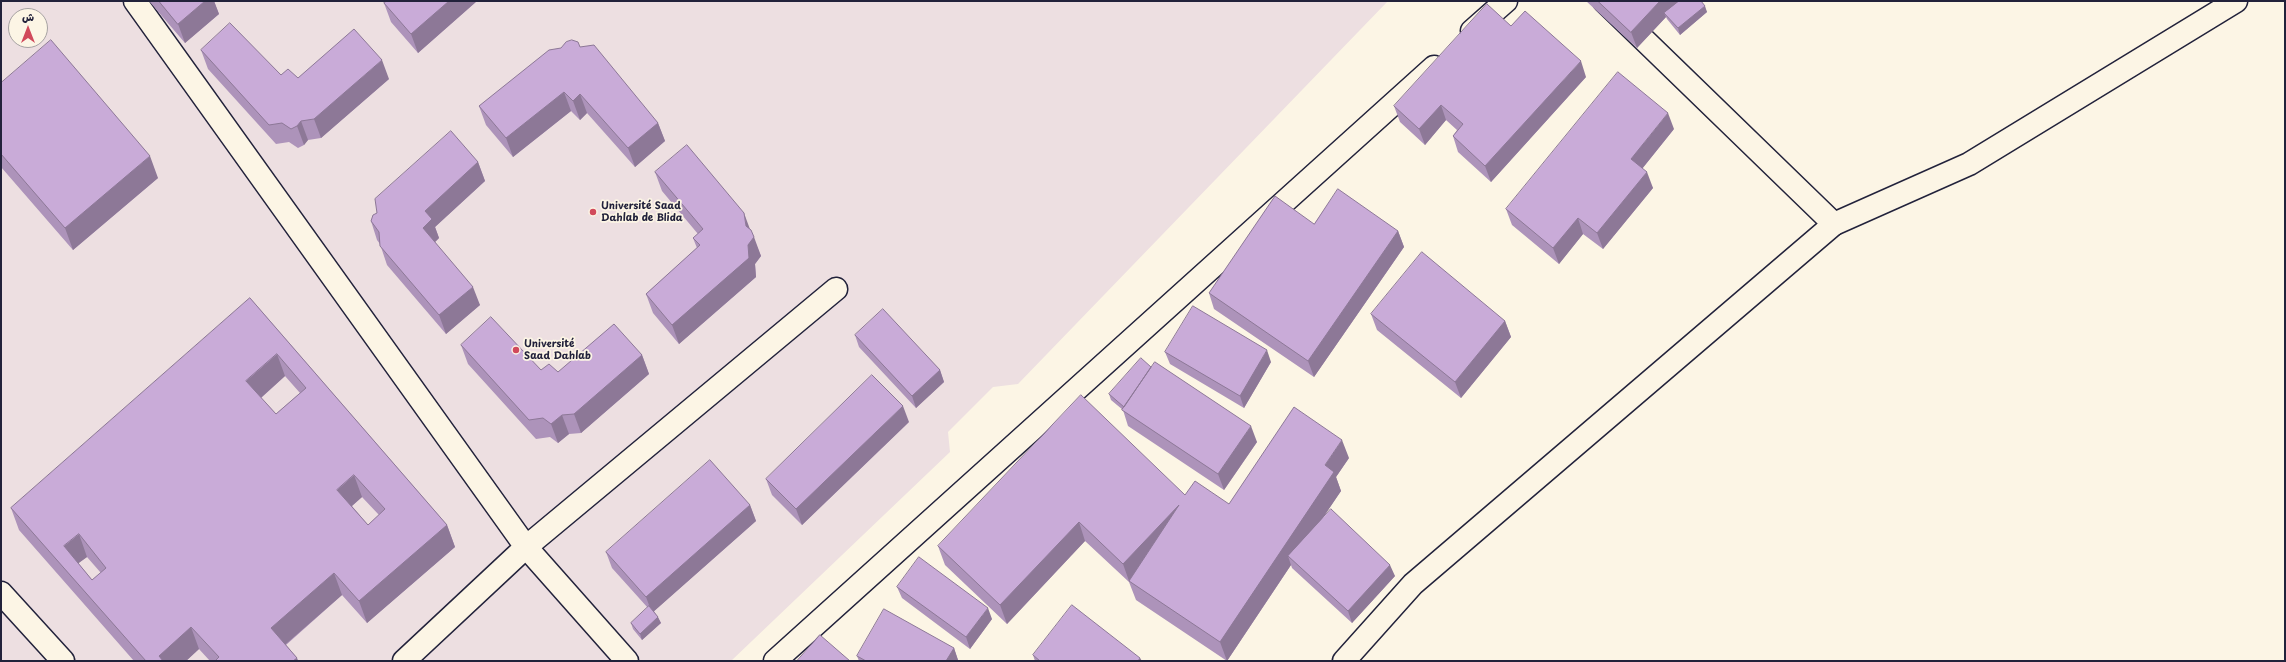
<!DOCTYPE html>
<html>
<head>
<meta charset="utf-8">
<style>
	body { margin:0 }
	#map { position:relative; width:2286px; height:662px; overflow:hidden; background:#fcf5e5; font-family:"Playpen Sans","Playpen Sans Arabic",sans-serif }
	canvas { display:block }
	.frame { position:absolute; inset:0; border:2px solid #22223b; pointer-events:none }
	.north { position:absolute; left:8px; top:8px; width:40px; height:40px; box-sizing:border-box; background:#fcf5e5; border:1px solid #a5a1a1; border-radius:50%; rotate:0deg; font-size:11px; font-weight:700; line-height:16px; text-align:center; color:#22223b }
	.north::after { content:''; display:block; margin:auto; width:14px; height:18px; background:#d1495b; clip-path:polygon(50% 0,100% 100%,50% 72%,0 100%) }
</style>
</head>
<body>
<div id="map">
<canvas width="2286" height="662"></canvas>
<div class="frame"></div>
<div class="north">ش</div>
</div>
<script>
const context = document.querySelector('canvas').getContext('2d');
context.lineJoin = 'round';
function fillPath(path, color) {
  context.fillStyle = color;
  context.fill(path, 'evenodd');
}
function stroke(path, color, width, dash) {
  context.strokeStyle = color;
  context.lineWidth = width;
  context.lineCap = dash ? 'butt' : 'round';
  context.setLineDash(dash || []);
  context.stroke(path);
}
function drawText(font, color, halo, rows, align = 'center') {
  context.font = font + ' "Playpen Sans",sans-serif';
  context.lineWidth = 3.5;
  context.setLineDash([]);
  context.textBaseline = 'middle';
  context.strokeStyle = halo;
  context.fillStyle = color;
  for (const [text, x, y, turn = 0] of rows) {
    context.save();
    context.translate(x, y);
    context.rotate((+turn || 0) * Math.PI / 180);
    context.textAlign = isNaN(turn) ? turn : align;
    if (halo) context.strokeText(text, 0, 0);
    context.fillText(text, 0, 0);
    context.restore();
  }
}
const built = new Path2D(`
	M1,1H1388L1018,384L993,387L948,432L950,452L731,661H1ZM16,16H40V40H16Z`);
const street = new Path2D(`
	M135,1L526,547L627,661
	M1,593L63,661
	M404,661L526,547L836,289
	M1344,661L1413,584L1834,224`);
const secondary = new Path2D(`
	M1604,1L1834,224L1969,164L2236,1
	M1472,31L1506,1
	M775,661L1434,67`);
const wall = new Path2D(`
	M149,1H214L219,14L185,43Z
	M387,1H477L418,53L391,22L384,3Z
	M1586,1H1701L1707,12L1680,35L1667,19L1666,17L1637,48Z
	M580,47L658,123L665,141L635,167L587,113L580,120L571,111L513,157L486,125L479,106Z
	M201,50L281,75L298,78L389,79L321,138L308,140L304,145L298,148L289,142L276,144L208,69Z
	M1586,77L1491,182L1458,152L1453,136L1457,130L1446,120L1425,145L1400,122L1394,106Z
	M1,83L158,178L73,250L1,167Z
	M1674,129L1642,169L1653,188L1603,249L1583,234L1559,264L1512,225L1506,209Z
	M478,162L485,181L435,227L439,238L435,242L480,305L446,334L387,265L380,244L377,240L371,221Z
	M655,172L749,228L761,256L755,264L756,277L679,344L653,313L646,294L697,248L693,238L698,234L662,191Z
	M1314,224L1398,231L1404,247L1314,377L1214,309L1209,293Z
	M250,298L447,525L455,547L367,623L342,595L286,645L297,658L298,661H210L199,649L186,661H134L19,530L11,508ZM285,376L300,393L276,414L261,398ZM362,497L379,515L368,525L352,506ZM87,557L101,573L92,580L78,563Z
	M1371,314L1505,321L1511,337L1461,398L1377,330Z
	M855,335L940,370L944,382L916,408L859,347Z
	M461,345L541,370L558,372L642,355L649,374L581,433L569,434L558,443L550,437L536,439L468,364Z
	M1165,352L1271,362L1244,408L1170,364Z
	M1151,367L1257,442L1224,490L1128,426L1123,410L1111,400L1109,394Z
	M909,422L802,525L772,495L766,479Z
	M1349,458L1336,477L1341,491L1323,517L1395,576L1352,623L1292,568L1291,565L1227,661L1136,600L1129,582L1085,541L1007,624L945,565L938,546L1185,495L1229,504Z
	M750,505L756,521L654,611L661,623L642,640L633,629L631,623L648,608L612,568L606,552Z
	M897,587L992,619L970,649L902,598Z
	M954,648L958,660L957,661H859L857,656Z
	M1033,655L1142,661H1035Z`);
const shadedWall = new Path2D(`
	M205,1H214L219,14L185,43L178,24Z
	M449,1H477L418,53L411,34Z
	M1660,1H1681L1664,13L1666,17L1637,48L1631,32Z
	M1705,6L1707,12L1680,35L1678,28Z
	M382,60L389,79L321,138L314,119Z
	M1581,61L1586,77L1491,182L1485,166Z
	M564,92L571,111L513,157L506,138Z
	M580,94L587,113L580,120L573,101Z
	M1441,105L1446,120L1425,145L1419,129Z
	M1668,113L1674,129L1637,175L1631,159Z
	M301,121L308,140L304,145L297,126Z
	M658,123L665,141L635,167L628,148Z
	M150,156L158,178L73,250L65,228Z
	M478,162L485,181L435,227L439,238L430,247L423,228L425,211Z
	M1647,172L1653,188L1603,249L1597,233Z
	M744,213L751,232L754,237L761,256L755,264L756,277L679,344L672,325L746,226Z
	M1578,218L1583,234L1559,264L1553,248Z
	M1398,231L1404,247L1314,377L1308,361Z
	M473,287L480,305L446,334L439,315Z
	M1505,321L1511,337L1461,398L1455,382Z
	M1267,350L1271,362L1244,408L1240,396Z
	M277,354L285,376L254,404L246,381Z
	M642,355L649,374L581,433L574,414Z
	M940,370L944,382L916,408L912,396Z
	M903,406L909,422L802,525L796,509Z
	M562,415L569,434L558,443L551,424Z
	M1251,426L1257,442L1224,490L1218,474Z
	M1342,440L1349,458L1336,477L1341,491L1294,561L1288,556L1291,565L1227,661L1220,642L1325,465Z
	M354,475L362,497L345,512L337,490Z
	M750,505L756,521L652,613L646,597Z
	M1179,505L1129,581L1123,564Z
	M1079,522L1085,541L1007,624L1000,605Z
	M447,525L455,547L367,623L359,601Z
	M79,534L87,557L72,568L64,546Z
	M1390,565L1395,576L1352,623L1348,611Z
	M334,573L342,595L279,650L271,628Z
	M988,608L992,619L970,649L966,637Z
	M658,617L661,623L642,640L640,634Z
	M191,627L199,649L186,661H161L159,656Z
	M954,648L958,660L957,661H946Z
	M297,658L298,661H293Z
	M1140,658L1142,661H1138Z`);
const building = new Path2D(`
	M159,1H205L178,24Z
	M387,1H449L411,34L384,3Z
	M1598,1H1660L1631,32Z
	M1679,1H1701L1705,6L1678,28L1664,13Z
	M1487,4L1511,26L1525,11L1581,61L1485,166L1453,136L1463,124L1441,105L1419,129L1394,106Z
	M230,23L281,75L288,69L298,78L354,29L382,60L314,119L301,121L297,126L291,129L282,123L269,125L201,50Z
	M51,40L150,156L65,228L1,154V83Z
	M572,40L578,42L580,47L594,45L658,123L628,148L580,94L573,101L564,92L506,138L479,106L549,50L561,48L566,42Z
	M1618,72L1668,113L1631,159L1647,172L1597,233L1578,218L1553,248L1506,209Z
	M451,131L478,162L425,211L432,219L423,228L473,287L439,315L380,246L379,232L371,221L373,215L377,213L375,199Z
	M687,145L744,213L746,226L751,230L754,237L748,245L749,258L672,325L646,294L700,245L693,238L703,229L655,172Z
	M1338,189L1398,231L1308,361L1209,293L1275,196L1314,224Z
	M1422,252L1505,321L1455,382L1371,314Z
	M250,298L447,525L359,601L334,573L271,628L297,658L293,661H215L219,657L191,627L159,656L163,661H146L11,508ZM277,354L306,388L276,414L246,381ZM354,475L385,509L368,525L337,490ZM79,534L106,568L92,580L64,546Z
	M1193,306L1267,350L1240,396L1165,352Z
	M883,309L940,370L912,396L855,335Z
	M491,317L541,370L549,364L558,372L614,324L642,355L574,414L562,415L551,424L543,418L529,420L461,345Z
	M1141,358L1151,367L1124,407L1109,394Z
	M1155,362L1251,426L1218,474L1122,410Z
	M872,375L903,406L796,509L766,479Z
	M1081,395L1185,495L1195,481L1229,504L1294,407L1342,440L1325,465L1334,472L1220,642L1129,581L1179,505L1123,564L1079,522L1000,605L938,546Z
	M710,460L750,505L646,597L606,552Z
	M1331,509L1390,565L1348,611L1288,556Z
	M919,557L988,608L966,637L897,587Z
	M1072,605L1140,658L1138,661H1040L1033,655Z
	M649,606L658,617L640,634L631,623Z
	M884,609L954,648L946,661H866L857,656Z
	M820,635L850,661H797Z`);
const markers = [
	[593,212,4,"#d1495b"],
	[516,350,4,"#d1495b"]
];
const poiNames = [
	["Université Saad",601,206],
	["Dahlab de Blida",601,218],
	["Université",524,344],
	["Saad Dahlab",524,356]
];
fillPath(built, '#eddfe1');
stroke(street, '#22223b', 25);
stroke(secondary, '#22223b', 25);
stroke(street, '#fcf5e5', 22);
stroke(secondary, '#fcf5e5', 22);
fillPath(wall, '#ad93ba');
fillPath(shadedWall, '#8d7897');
fillPath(building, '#c9abd8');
stroke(building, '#8d7897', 1);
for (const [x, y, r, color] of markers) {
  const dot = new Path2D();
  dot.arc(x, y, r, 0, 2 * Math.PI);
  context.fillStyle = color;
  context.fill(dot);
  stroke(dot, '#fcf5e5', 1.5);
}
drawText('bold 10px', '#22223b', '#fcf5e5', poiNames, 'left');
</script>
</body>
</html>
